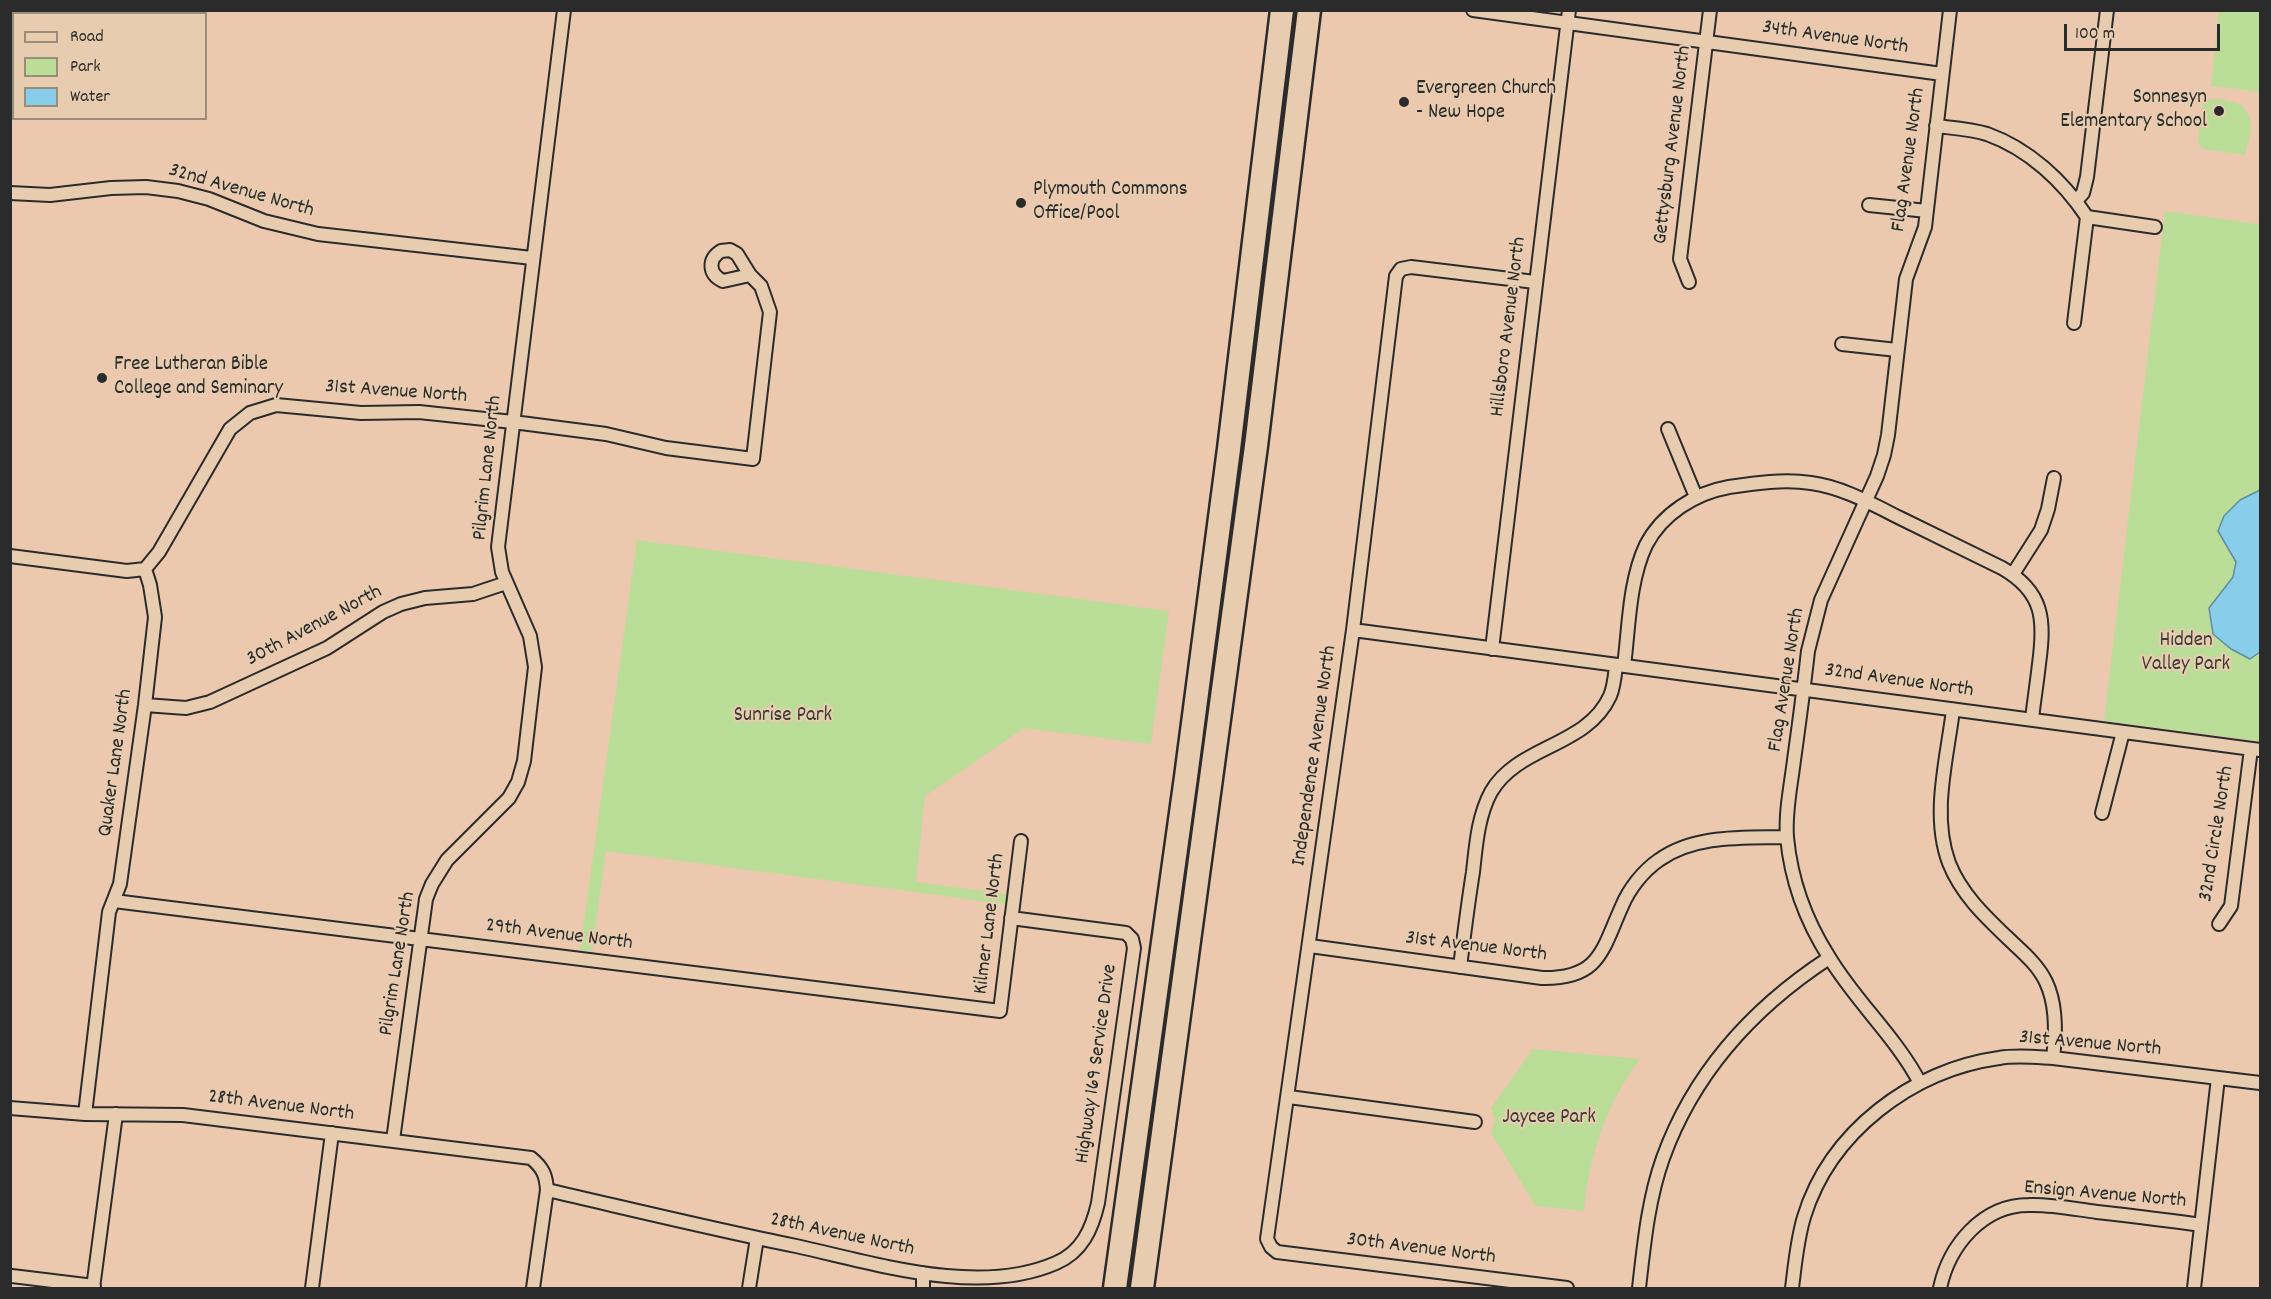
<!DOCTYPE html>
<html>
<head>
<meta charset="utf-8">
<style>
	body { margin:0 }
	#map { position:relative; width:2271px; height:1299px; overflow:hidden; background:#ecc8af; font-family:Dekko,sans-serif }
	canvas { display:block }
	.frame { position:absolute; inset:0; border:12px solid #2b2b2b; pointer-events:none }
	.legend { position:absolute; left:12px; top:12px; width:195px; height:108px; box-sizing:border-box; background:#e8ccaf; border:2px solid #9c8c7a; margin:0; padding:8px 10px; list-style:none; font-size:18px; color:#2b2b2b }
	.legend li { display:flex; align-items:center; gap:12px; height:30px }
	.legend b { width:30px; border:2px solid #9c8c7a }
	.scale { position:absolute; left:2064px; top:24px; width:156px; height:27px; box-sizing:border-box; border:3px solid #2b2b2b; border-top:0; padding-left:8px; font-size:18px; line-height:21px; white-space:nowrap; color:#2b2b2b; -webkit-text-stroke:4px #e8ccaf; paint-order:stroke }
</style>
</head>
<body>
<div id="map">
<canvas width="2271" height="1299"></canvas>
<div class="frame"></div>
<ul class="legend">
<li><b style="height:8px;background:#e8ccaf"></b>Road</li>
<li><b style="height:16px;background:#badd97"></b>Park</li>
<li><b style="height:16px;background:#88cde9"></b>Water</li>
</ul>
<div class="scale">100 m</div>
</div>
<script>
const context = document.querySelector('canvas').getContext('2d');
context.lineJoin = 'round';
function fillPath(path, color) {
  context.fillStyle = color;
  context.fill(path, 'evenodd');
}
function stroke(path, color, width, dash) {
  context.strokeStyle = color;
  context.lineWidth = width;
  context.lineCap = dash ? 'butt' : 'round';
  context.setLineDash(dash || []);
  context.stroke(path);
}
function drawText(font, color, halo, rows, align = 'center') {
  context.font = font + ' Dekko,sans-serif';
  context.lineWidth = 4.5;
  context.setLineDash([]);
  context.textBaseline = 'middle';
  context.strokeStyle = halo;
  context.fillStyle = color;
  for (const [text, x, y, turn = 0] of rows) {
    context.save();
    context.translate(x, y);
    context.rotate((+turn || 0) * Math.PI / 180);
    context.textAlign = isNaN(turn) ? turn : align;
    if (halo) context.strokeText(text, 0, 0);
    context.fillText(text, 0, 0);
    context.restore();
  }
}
const green = new Path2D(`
	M2219,11H2260V92L2211,86Z
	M2220,99L2240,104C2257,120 2250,135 2245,155L2203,149L2198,143L2203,100Z
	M2165,211L2258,224L2260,218V741L2104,721Z
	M637,540L1169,611L1151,744L1024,728L925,796L916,882L1006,894L1005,904L606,851L592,951L580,950Z
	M1533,1049L1640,1059C1606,1104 1589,1156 1584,1211L1536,1206L1491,1133L1495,1120L1491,1108Z`);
const water = new Path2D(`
	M2260,490V652L2250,659L2231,649L2213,634L2209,608L2233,577L2236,562L2218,531L2224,516L2240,500Z`);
const street = new Path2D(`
	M1473,10L1942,74
	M1936,126C1953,128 1971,129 1987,134C2029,149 2063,181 2087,217L2155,227
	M10,193L50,195L111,188L146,187L178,191L209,199L264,221L318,234L532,258
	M2076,201L2083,193L2087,177L2107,10
	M1869,205L1927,211
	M1535,282L1411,267L1401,269L1396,276L1353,630L1267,1239L1271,1247L1277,1252L1567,1288
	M1689,282L1680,259L1710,10
	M2074,323L2087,217
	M1842,344L1897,350
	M1668,429L1696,497
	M10,556L127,571L145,569
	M145,569L159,552L230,429L250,413L276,405L361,413L419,412L513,422L606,434L666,448L753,459L770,312L761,286L750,275L737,254L730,250L721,251C708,259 708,274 723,281L750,275
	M2013,574L2041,530L2048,509L2054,478
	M1353,630L2260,750
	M1492,649L1569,10
	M1624,666C1629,627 1629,581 1646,545C1662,514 1695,493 1729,487C1756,483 1784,479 1811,483C1842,487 1872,504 1900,518C1934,535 1968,551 2002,568C2044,592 2045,620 2039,664C2037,682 2034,701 2032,719
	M145,705L186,708L210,702L327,648L383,612L401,604L425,598L473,594L506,583
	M1953,710C1947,759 1931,815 1949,863C1962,896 1988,919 2014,944C2026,955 2039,967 2046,982C2057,1005 2056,1034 2053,1058
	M2102,813L2123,732
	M114,901L1000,1011L1021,841
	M2219,924L2231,906L2251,749
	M1310,946L1542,978C1600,979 1602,950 1622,906C1629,889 1643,871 1659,860C1695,834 1745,838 1787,837
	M1460,967C1464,935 1468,903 1473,872C1476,845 1478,816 1491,792C1518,745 1587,747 1610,696C1614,687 1615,675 1616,665
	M1920,1083C1896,1037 1856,1002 1829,957C1806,921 1791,880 1787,837C1785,812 1791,785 1794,760C1799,724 1804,687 1808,651L1821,600L1877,476L1884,455L1888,435L1906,279L1925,227L1950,10
	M1289,1097L1475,1122
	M10,1108L85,1114L183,1115L531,1158C543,1168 546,1175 547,1190L533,1288
	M85,1114L109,912L120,884L145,705L155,617L150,585L145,569
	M393,1140L426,899L432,884L447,860L509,798L518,782L524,761L535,667L530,636L502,572L498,547L564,10
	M547,1190C630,1209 712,1229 796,1246C874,1263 978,1297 1056,1263C1082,1252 1092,1229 1098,1203L1134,948L1132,939L1126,933L1011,918
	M12,1276L94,1286
	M93,1288L116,1114
	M312,1288L332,1133
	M749,1288L757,1238
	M923,1288V1273
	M1639,1288C1644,1245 1648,1200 1663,1158C1694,1072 1754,1007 1829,958
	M1792,1288C1795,1265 1797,1240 1804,1217C1830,1132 1912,1070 1999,1058C2016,1055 2035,1057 2053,1058L2260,1083
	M1940,1288C1949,1246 1982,1205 2029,1205C2051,1204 2074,1209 2097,1212C2132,1216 2166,1220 2201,1225
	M2194,1288L2218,1078`);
const highway = new Path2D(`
	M1115,1288L1186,777L1229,449L1282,10
	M1142,1288L1256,446L1309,10`);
const markers = [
	[1404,102,6,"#2b2b2b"],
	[2219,111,6,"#2b2b2b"],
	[1021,203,6,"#2b2b2b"],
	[102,378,6,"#2b2b2b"]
];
const streetNames = [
	["34th Avenue North",1835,39,8],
	["Gettysburg Avenue North",1674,145,-83],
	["Flag Avenue North",1910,160,-82],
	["32nd Avenue North",241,192,16],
	["Hillsboro Avenue North",1510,327,-83],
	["31st Avenue North",396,393,4],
	["Pilgrim Lane North",489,468,-84],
	["30th Avenue North",315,627,-28],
	["Flag Avenue North",1788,680,-81],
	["32nd Avenue North",1899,682,8],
	["Independence Avenue North",1316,756,-82],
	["Quaker Lane North",117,763,-82],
	["32nd Circle North",2218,834,-81],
	["Kilmer Lane North",991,924,-83],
	["29th Avenue North",559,936,7],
	["31st Avenue North",1476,948,7],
	["Pilgrim Lane North",399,964,-81],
	["31st Avenue North",2090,1045,5],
	["Highway 169 Service Drive",1098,1064,-82],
	["28th Avenue North",281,1107,7],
	["Ensign Avenue North",2105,1196,5],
	["28th Avenue North",842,1236,12],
	["30th Avenue North",1421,1250,7]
];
const poiNames = [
	["Evergreen Church",1416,90],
	["- New Hope",1416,114],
	["Sonnesyn",2207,99,"right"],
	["Elementary School",2207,123,"right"],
	["Plymouth Commons",1033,191],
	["Office/Pool",1033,215],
	["Free Lutheran Bible",114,366],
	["College and Seminary",114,390]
];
const parkNames = [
	["Hidden",2186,642],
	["Valley Park",2186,666],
	["Sunrise Park",783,717],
	["Jaycee Park",1549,1119]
];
fillPath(green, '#badd97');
fillPath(water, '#88cde9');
stroke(water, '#638c9d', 1.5);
stroke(street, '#2b2b2b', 16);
stroke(highway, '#2b2b2b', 27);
stroke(street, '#e8ccaf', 12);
stroke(highway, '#e8ccaf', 22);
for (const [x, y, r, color] of markers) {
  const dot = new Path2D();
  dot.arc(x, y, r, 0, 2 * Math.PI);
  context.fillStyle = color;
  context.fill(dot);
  stroke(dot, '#e8ccaf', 2);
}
drawText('21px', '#2b2b2b', '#e8ccaf', streetNames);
drawText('21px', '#2b2b2b', '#e8ccaf', poiNames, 'left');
drawText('21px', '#393d36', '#e8ccaf', parkNames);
</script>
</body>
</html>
